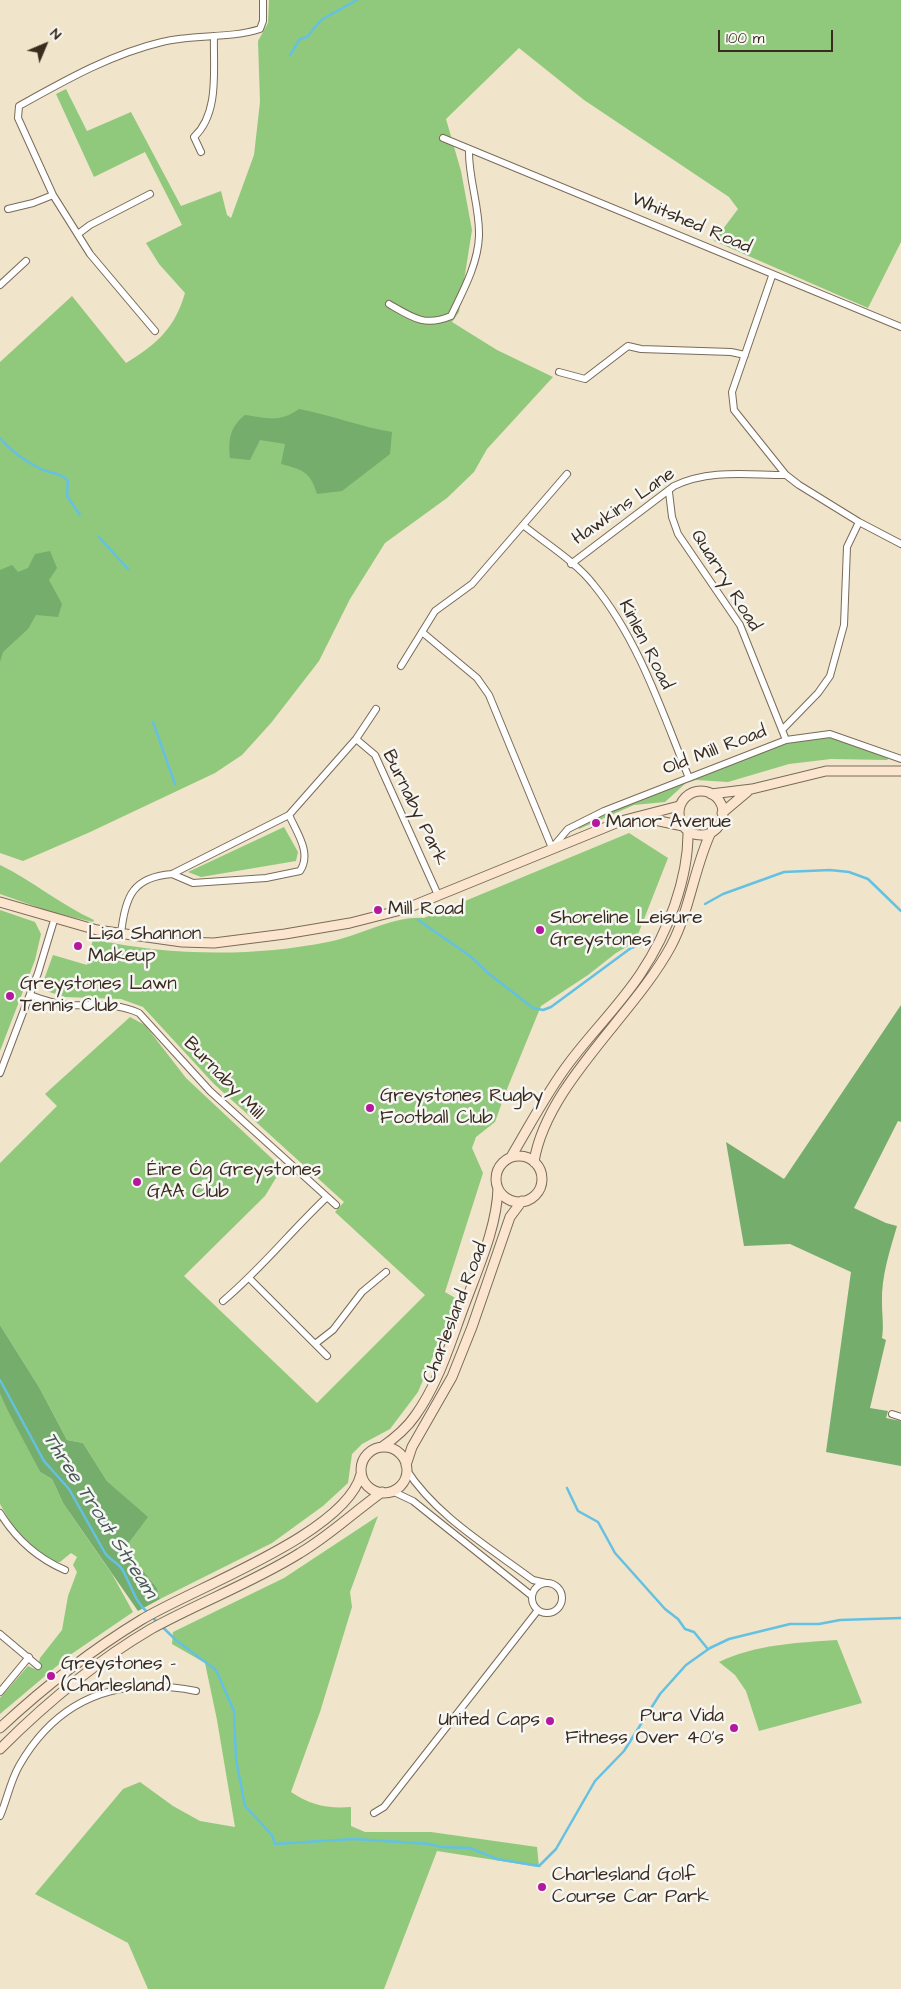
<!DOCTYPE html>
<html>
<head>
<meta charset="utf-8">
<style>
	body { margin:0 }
	#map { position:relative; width:901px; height:1989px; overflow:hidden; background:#f0e4ca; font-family:"Architects Daughter",sans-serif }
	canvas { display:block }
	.north { position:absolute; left:20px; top:20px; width:50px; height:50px; -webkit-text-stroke:4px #f6f6f2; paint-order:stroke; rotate:45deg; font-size:14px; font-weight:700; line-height:20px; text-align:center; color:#3b2a1e }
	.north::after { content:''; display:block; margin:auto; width:18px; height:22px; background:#3b2a1e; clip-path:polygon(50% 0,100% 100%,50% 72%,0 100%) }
	.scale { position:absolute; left:718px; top:30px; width:115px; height:22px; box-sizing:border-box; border:2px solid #3b2a1e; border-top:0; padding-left:6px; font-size:15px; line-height:18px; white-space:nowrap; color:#3b2a1e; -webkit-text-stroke:4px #f6f6f2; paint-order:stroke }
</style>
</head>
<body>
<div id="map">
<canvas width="901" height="1989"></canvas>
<div class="north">N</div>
<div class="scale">100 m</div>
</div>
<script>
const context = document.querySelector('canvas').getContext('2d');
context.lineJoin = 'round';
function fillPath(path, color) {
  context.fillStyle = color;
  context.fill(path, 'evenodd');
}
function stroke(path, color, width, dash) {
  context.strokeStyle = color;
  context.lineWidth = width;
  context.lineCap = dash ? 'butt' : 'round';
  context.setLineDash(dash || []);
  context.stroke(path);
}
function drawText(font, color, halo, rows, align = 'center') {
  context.font = font + ' "Architects Daughter",sans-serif';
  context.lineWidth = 5;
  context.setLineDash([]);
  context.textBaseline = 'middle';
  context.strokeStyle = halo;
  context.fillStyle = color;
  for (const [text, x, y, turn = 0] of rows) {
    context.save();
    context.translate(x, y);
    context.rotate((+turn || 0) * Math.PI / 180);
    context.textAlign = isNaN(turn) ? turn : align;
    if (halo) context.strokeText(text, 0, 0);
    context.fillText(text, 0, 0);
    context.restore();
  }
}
const green = new Path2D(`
	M269,0H901V242L868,308L714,241L738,209L729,197L584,100L519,48L446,119L461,171L472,230L459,312L452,322L497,350L553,377L487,449L474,472L447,498L385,543L350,599L319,661L271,723L242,755L215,773L88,833L23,861L0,853V362L72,296L126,363C157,344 175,328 185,293L159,264L146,243L182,225L145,152L94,177L56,94L66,89L87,131L131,112L181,206L221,191L227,215L231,218L254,155L260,102L258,41L268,23Z
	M830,737L889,758L887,760L831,759L789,764L728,782L696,780L686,783L665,802L634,805L579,829L578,827L600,815L779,746L804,739Z
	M284,827L298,852L296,861L201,877L188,872Z
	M629,833L668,858L635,942L616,953L588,975L541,1006L505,1094L495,1122L476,1137L472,1148L483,1173L445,1292L457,1299L418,1392L390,1429L362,1444L352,1454L348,1483L323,1506L272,1543L160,1599L157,1588L125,1548L147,1517L107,1481L83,1443L67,1440L39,1387L0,1325V1163L57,1106L45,1094L130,1017L145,1025L186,1078L282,1168L265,1196L184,1276L317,1403L425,1295L335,1212L344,1202L213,1083L143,1007L121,999L65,997L43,990L42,985L53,955L87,965L93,939C168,956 253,957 328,942C361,936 391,916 424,918Z
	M0,865C33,881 61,905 94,920L93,922L51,912L0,894Z
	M0,910L35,922L41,934L35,960L0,1051Z
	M0,1394L40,1472L52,1479L63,1503L112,1574L133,1612L70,1655L0,1714V1698L28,1666L37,1670L42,1665L39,1662L40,1658L62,1630L68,1596L77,1572L73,1565L77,1557L71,1553L60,1562H54L27,1544L12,1525L0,1504Z
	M378,1516L350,1592L352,1607L320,1712L291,1792C310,1805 328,1809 351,1807V1826L365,1832H431L537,1847L539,1867L437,1851L384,1989H148L128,1943L35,1894L123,1789L140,1782L173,1806L200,1821L235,1827L217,1720L205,1663L172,1644L173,1632L284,1578Z
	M837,1640L862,1703L759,1731L746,1691L735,1675L719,1662C757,1644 796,1643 837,1640Z`);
const forest = new Path2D(`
	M299,409C331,415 361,427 392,432L390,454L342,491L317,494C310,471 303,470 281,464L285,444L260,440L250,460L230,458C228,439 230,427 245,415C268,418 279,423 299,409Z
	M50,551L57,568L49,580L62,604L58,617L36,615L28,629L3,652L0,662V570L12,565L18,572L28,568L35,554Z
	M901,1005V1122L898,1121L854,1208L886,1223L897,1226C890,1250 881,1277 882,1303C882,1316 884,1326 882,1338L886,1340L870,1408L888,1411L886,1418L901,1421V1466L826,1452L851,1272L790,1244L744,1246L726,1142L784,1179Z
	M0,1325L39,1387L67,1440L83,1443L107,1481L148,1517L125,1548L157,1588L160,1599L138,1611L63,1503L52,1479L40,1472L8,1411L0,1394Z`);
const stream = new Path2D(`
	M290,55L300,39L307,37L321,20L357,0
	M0,438C11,451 22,459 37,467C48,474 59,471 68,481L67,496L80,515
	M99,537L128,569
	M153,722L175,784
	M705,904L723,894L784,872L830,870L849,872L868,879L901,911
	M418,920L470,956L488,973L533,1008L543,1010L551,1007L631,948L643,944
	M0,1380L44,1461L69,1489L105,1553C110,1560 118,1563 122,1569C131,1584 134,1601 148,1613
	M567,1488L578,1511L598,1522L615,1553L665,1609L678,1619L685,1629L694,1632L707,1648
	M152,1617L177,1641L216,1670L234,1711L236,1759L245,1806L272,1835L275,1844L354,1839L430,1844L440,1847L470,1848L497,1859L539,1866L556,1849L595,1781L624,1751L660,1694L686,1665L710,1648L729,1639L790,1624H819L840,1620L901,1618`);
const minor = new Path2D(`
	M443,138L901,327
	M201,152L194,137C220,113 213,68 214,36
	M8,209L33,203L53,195
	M78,234L90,225L150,194
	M772,276L732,392L734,410L786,475L799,485L859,522L901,544
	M0,285L26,261
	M389,304C413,318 425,327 451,316C463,291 478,264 479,236C480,207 468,178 469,149
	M155,331L90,254L53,195L18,118L19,106C64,81 111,54 162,42C194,34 229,39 260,29L263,21V0
	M559,372L585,379L628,346L641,349L731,352L745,355
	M669,492L672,517L678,534L740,625L786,740
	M523,525C545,543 576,562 593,584C639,640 662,712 689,778
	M571,564L674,486C710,469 747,475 786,475
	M422,632L477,678L489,695L552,848L568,829L604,811L786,740L830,734L901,759
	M401,666L435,611L472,584L567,474
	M782,730L818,693L830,676L844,625L847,547L859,522
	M356,739L375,755L438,895
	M172,874L193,883L266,878L300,871C312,853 297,833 289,815
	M121,934C125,896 133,877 172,874L289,815L356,739L376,709
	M30,995C43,1000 55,1004 69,1005C93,1006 116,1002 139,1013L210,1091L336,1205
	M0,1073L38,973L55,917
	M250,1279L327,1356
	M223,1301C261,1269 291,1231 327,1197
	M315,1344L333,1330L362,1292L386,1272
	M892,1414L901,1417
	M406,1469C436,1516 489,1547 533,1580L546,1583
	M392,1491L413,1501L532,1596
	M0,1513C16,1539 37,1558 65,1570
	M532 1598a15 15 0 1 1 30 0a15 15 0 1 1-30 0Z
	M0,1634L38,1666
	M0,1692L29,1657
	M374,1813L384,1807L538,1610
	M0,1816C7,1800 10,1782 19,1766C59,1696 121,1676 196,1691`);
const secondary = new Path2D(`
	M679 813a22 22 0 1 1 44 0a22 22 0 1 1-44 0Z
	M711,794L752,789L826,771H901
	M722,813L747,792
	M645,818L683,826
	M0,902L97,930L182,942L214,943L285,934L350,923L405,909L621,821L679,806
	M496 1179a23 23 0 1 1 46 0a23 23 0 1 1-46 0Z
	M511,1157C530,1125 547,1092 569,1063C592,1032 620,1005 641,973C667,934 689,879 688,830
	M534,1162C546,1085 634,1015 671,946C690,910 694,868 711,832
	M382,1447C395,1438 406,1429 415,1416C440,1381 451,1340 466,1301C479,1266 497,1226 498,1188
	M361 1470a23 23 0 1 1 46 0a23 23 0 1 1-46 0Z
	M406,1465L412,1447L452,1377L472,1327L510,1217L522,1201
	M0,1728C44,1687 90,1651 141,1620C193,1588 346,1534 361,1474
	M0,1749C46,1703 95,1662 151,1629C200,1602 252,1583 300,1553C329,1536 354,1512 382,1492`);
const markers = [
	[596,823,5,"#b5179e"],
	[378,910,5,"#b5179e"],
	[540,930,5,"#b5179e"],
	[78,946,5,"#b5179e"],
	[10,996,5,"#b5179e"],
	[370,1108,5,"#b5179e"],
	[137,1182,5,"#b5179e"],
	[51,1676,5,"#b5179e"],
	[550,1721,5,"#b5179e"],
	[734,1728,5,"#b5179e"],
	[542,1887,5,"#b5179e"]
];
const streetNames = [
	["Whitshed Road",691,224,23],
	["Hawkins Lane",624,507,-35],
	["Quarry Road",725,581,58],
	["Kinlen Road",645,645,63],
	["Old Mill Road",715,751,-21],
	["Burnaby Park",414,808,64],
	["Burnaby Mill",223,1079,46],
	["Charlesland Road",456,1313,-69]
];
const poiNames = [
	["Manor Avenue",606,823],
	["Mill Road",388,910],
	["Shoreline Leisure",550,919],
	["Greystones",550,941],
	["Lisa Shannon",88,935],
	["Makeup",88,957],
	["Greystones Lawn",20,985],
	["Tennis Club",20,1007],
	["Greystones Rugby",380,1097],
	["Football Club",380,1119],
	["Éire Óg Greystones",147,1171],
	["GAA Club",147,1193],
	["Greystones -",61,1665],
	["(Charlesland)",61,1687],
	["Pura Vida",724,1717,"right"],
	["Fitness Over 40’s",724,1739,"right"],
	["United Caps",540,1721,"right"],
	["Charlesland Golf",552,1876],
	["Course Car Park",552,1898]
];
const waterNames = [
	["Three Trout Stream",99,1516,57]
];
fillPath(green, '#90c97c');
fillPath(forest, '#74ad6c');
stroke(stream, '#64c1e2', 2.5);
stroke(minor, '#7a6b5a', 8);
stroke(secondary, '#7a6b5a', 11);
stroke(minor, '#fff', 6);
stroke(secondary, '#fce5cf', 9);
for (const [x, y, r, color] of markers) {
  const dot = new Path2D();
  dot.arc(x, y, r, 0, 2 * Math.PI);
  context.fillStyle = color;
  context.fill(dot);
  stroke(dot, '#f6f6f2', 2);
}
drawText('19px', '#3b2a1e', '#f6f6f2', streetNames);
drawText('19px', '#3b2a1e', '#f6f6f2', poiNames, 'left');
drawText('italic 20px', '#475759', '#f6f6f2', waterNames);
</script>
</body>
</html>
